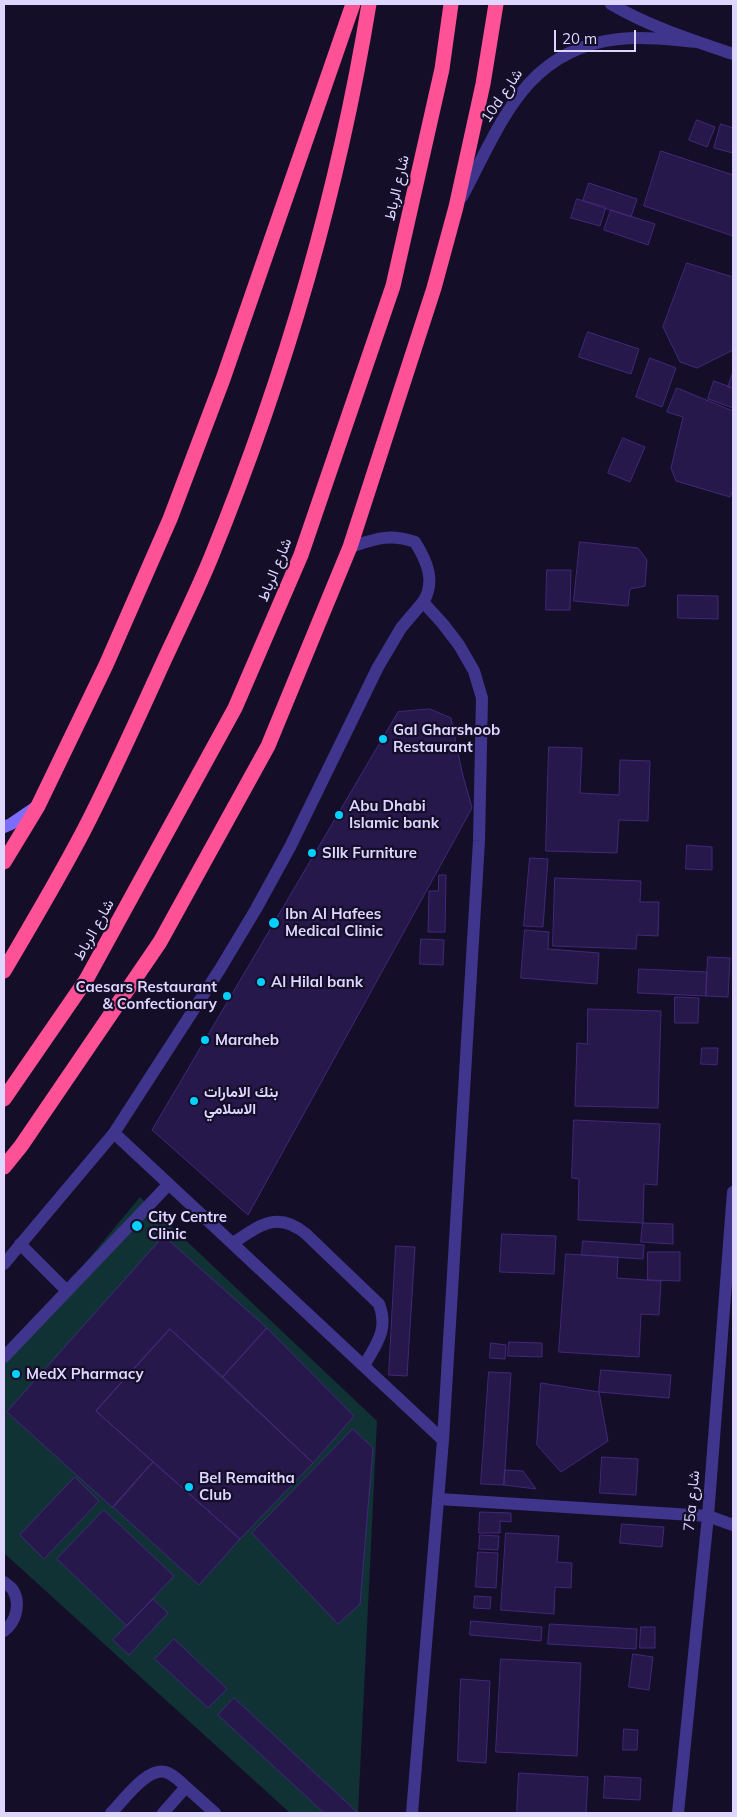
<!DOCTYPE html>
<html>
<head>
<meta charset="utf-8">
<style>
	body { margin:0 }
	#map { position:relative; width:737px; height:1817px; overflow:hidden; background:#150e29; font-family:Mulish,sans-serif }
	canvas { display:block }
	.frame { position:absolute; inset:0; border:5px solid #ded6ff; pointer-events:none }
	.scale { position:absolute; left:554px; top:30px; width:82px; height:22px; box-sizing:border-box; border:2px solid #ded6ff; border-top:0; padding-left:6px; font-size:15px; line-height:18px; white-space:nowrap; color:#ded6ff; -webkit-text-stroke:4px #150e29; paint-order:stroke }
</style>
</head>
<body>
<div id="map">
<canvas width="737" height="1817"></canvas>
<div class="frame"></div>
<div class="scale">20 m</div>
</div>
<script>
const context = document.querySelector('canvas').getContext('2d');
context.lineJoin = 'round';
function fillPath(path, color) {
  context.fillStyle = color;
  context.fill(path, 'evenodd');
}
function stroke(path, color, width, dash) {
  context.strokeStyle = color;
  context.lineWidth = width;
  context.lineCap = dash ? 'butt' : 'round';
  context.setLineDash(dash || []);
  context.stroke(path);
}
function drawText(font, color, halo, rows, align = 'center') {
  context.font = font + ' Mulish,Vazirmatn,sans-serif';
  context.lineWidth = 4.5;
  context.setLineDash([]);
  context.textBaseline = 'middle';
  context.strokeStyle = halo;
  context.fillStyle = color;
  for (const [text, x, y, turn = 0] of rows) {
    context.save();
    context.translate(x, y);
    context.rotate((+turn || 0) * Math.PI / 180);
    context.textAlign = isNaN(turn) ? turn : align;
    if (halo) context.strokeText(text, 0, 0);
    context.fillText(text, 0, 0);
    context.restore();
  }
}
const green = new Path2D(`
	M140,1197L377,1421L358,1813H290L4,1553V1361Z`);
const building = new Path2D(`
	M697,120L715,127L707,147L689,140Z
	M721,124L733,128V153L714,148Z
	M661,151L733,175V236L644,206Z
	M589,183L637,199L631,217L583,201Z
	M577,199L606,207L600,226L571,218Z
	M611,210L655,224L648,245L604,230Z
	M687,263L733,277V350L697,368L680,362L663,327Z
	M588,332L639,349L631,374L579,357Z
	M650,358L676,368L662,407L636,397Z
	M733,372V388L728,387Z
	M714,381L733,388V408L708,399Z
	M677,388L733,411V490L730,497L676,481L671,468L683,417L667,412Z
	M623,438L645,447L630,482L608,473Z
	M580,542L638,548L647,560L645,586L630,589L628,606L574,601Z
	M547,570H571L570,610H546Z
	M678,595L718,596V619L678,618Z
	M430,709L451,718L462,772L472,808L248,1215L152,1130L398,712Z
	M549,747L582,748L580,793L619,795L620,760L650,761L648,821L619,820L617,853L546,851Z
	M687,845L712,847V870L686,869Z
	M530,858L548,859L543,927L524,926Z
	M439,875H446L445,932H428L429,891H438Z
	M555,878L641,881L640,902H659L658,936L637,935L636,949L553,946Z
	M525,930L549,932L548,949L599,953L597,984L521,978Z
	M421,939L444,940L443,965L420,964Z
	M708,957L730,958L728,997L706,996Z
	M639,969L707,972L706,996L638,993Z
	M675,997L699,998L698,1023H675Z
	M588,1009L661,1011L658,1108L575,1106L577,1043L587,1044Z
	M702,1048H718L717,1065L701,1064Z
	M574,1120L660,1124L657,1185L644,1184L643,1223L578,1220L579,1179L572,1178Z
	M643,1223L673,1224V1244L641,1242Z
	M502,1234L556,1236L554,1274L500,1272Z
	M164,1236L267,1328L223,1377L170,1329L96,1411L153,1462L113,1508L7,1412Z
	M583,1241L644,1245L643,1259L582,1255Z
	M396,1246L415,1247L407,1376L389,1375Z
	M648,1252H680V1281L648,1280Z
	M566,1254L618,1257L617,1278L661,1281L659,1315L641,1314L639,1357L559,1352Z
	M267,1328L354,1416L313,1463L223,1377Z
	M170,1329L313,1463L240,1539L96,1411Z
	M509,1342L542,1343V1357L508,1356Z
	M491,1343L506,1345L505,1359L490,1358Z
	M601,1370L671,1375L669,1398L599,1392Z
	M489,1372L511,1373L504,1485L481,1484Z
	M541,1383L599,1392L608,1441L561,1472L537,1445Z
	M353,1429L373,1448L360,1604L338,1624L252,1533Z
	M602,1457L638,1459L636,1495L600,1493Z
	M153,1462L240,1539L199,1585L113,1507Z
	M505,1470L523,1471L536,1489L504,1485Z
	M75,1477L99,1501L44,1559L20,1535Z
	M104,1510L174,1576L127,1626L57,1559Z
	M480,1512L511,1513V1522L500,1521V1533H479Z
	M622,1524L664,1527L662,1547L620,1543Z
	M506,1533L559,1536L557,1562L572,1563L571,1588L555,1587L554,1614L501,1610Z
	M480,1535L499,1536L498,1550L479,1549Z
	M478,1552L498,1553L496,1588L476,1587Z
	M475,1596L491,1597L490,1609L474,1608Z
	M153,1599L168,1613L129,1655L113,1640Z
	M471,1621L542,1627L541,1641L470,1635Z
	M550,1624L637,1629L636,1649L548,1644Z
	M641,1627H655V1648H640Z
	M174,1639L227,1689L208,1708L155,1659Z
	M633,1654L653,1657L649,1690L629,1687Z
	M501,1659L581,1663L577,1756L496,1752Z
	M461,1679L490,1681L486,1763L458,1761Z
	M234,1698L358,1813H324L218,1715Z
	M624,1729L638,1730L637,1750H623Z
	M519,1773L588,1777L586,1813H517Z
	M605,1776L641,1778L640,1800L604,1798Z`);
const lane = new Path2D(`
	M114,1133L443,1440
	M233,1243C259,1226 277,1210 306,1234L379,1304C389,1330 376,1344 364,1366
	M20,1244L67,1291
	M4,1264L114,1133L220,969L256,909L290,847L378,667L401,628L423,602
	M4,1357L169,1184
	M439,1499L708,1516
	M4,1582C6,1584 11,1587 13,1590C21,1604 16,1622 4,1631
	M186,1787L215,1813
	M111,1813C124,1800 149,1764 168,1773C175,1776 181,1782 186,1787L163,1813`);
const street = new Path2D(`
	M611,4C648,26 692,40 733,54
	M462,197C501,124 525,49 619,39C645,36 672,40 698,42
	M350,547C375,539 389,533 415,542C427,561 436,582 423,602L443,624L459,645L474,671L482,698L479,841L443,1440L412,1813
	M708,1516L733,1525
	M678,1813L708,1516L733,1192`);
const secondary = new Path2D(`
	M4,827L11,824L36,807`);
const highway = new Path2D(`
	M4,862L38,806L106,665L170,519L223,379L353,4
	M4,971C31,925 59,878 84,830C112,776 137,720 162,665C179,628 197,592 212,555C284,378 338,193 369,4
	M4,1099L86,980L235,708L301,555L393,286L442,69L451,4
	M4,1167L21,1146L160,942L268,746L350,547L434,288L456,207L483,84L496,4`);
const markers = [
	[383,739,5,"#02d0ff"],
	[339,815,5,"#02d0ff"],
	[312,853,5,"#02d0ff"],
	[274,923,6,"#02d0ff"],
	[261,982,5,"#02d0ff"],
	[227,996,5,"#02d0ff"],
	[205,1040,5,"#02d0ff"],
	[194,1101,5,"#02d0ff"],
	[137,1226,6,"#02d0ff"],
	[16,1374,5,"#02d0ff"],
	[189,1487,5,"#02d0ff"]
];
const streetNames = [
	["10d شارع",502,96,-56],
	["شارع الرباط",397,188,-77],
	["شارع الرباط",275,570,-68],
	["شارع الرباط",94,930,-61],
	["75a شارع",692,1501,-85]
];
const poiNames = [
	["Gal Gharshoob",393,730],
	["Restaurant",393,747],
	["Abu Dhabi",349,806],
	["Islamic bank",349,823],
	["SIlk Furniture",322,853],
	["Ibn Al Hafees",285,914],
	["Medical Clinic",285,931],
	["Al Hilal bank",271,982],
	["Caesars Restaurant",217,987,"right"],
	["& Confectionary",217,1004,"right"],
	["Maraheb",215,1040],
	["بنك الامارات",204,1092],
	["الاسلامي",204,1109],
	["City Centre",148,1217],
	["Clinic",148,1234],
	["MedX Pharmacy",26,1374],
	["Bel Remaitha",199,1478],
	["Club",199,1495]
];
fillPath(green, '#103234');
fillPath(building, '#27184c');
stroke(building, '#402979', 1);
stroke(lane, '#40358c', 12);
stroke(street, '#40358c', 12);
stroke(secondary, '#7d6dff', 12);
stroke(highway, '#ff5195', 15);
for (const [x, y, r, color] of markers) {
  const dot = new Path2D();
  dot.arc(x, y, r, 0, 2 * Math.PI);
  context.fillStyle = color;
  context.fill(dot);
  stroke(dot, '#150e29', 2);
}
drawText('15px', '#ded6ff', '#150e29', streetNames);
drawText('bold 15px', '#ded6ff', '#150e29', poiNames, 'left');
</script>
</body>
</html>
